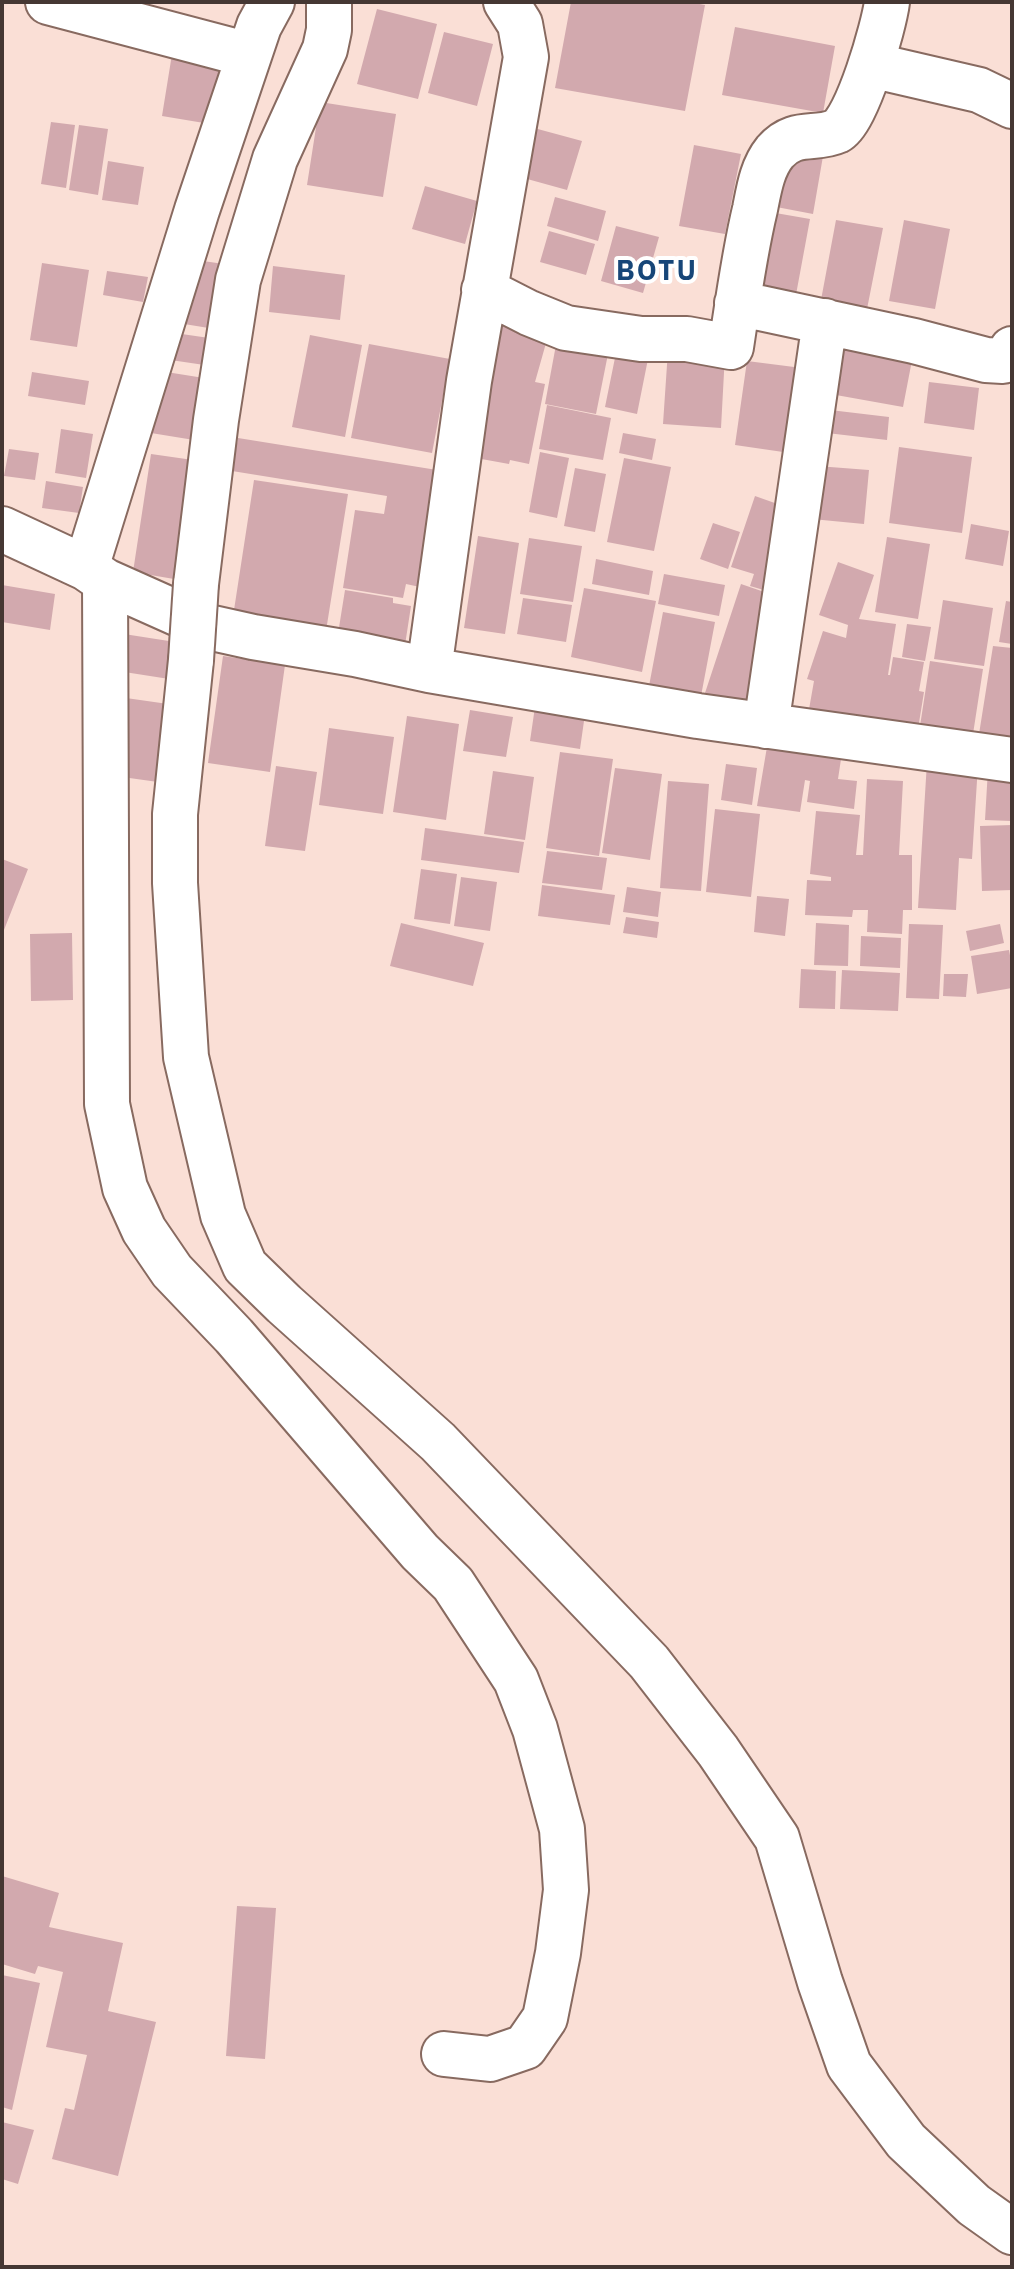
<!DOCTYPE html>
<html>
<head>
<meta charset="utf-8">
<style>
	body { margin:0 }
	#map { position:relative; width:1014px; height:2269px; overflow:hidden; background:#fadfd6; font-family:"IBM Plex Sans",sans-serif }
	canvas { display:block }
	.frame { position:absolute; inset:0; border:4px solid #453733; pointer-events:none }
</style>
</head>
<body>
<div id="map">
<canvas width="1014" height="2269"></canvas>
<div class="frame"></div>
</div>
<script>
const context = document.querySelector('canvas').getContext('2d');
context.lineJoin = 'round';
function fillPath(path, color) {
  context.fillStyle = color;
  context.fill(path, 'evenodd');
}
function stroke(path, color, width, dash) {
  context.strokeStyle = color;
  context.lineWidth = width;
  context.lineCap = dash ? 'butt' : 'round';
  context.setLineDash(dash || []);
  context.stroke(path);
}
function drawText(font, color, halo, rows, align = 'center') {
  context.font = font + ' "IBM Plex Sans",sans-serif';
  context.lineWidth = 8;
  context.setLineDash([]);
  context.textBaseline = 'middle';
  context.strokeStyle = halo;
  context.fillStyle = color;
  for (const [text, x, y, turn = 0] of rows) {
    context.save();
    context.translate(x, y);
    context.rotate((+turn || 0) * Math.PI / 180);
    context.textAlign = isNaN(turn) ? turn : align;
    if (halo) context.strokeText(text, 0, 0);
    context.fillText(text, 0, 0);
    context.restore();
  }
}
const building = new Path2D(`
	M571,2H689L705,5L685,111L555,88Z
	M377,9L437,24L418,99L357,84Z
	M735,27L835,46L823,113L722,95Z
	M444,32L493,44L477,106L428,93Z
	M173,48L221,56L210,124L162,116Z
	M320,102L396,114L383,197L307,185Z
	M51,122L75,125L66,188L41,184Z
	M79,125L108,129L98,195L69,190Z
	M781,125L827,133L813,214L766,205Z
	M534,128L582,141L567,190L520,177Z
	M694,145L741,154L725,234L679,226Z
	M108,161L144,167L138,205L102,200Z
	M425,186L477,201L465,244L412,229Z
	M555,197L606,211L598,241L547,226Z
	M764,211L810,219L795,300L748,292Z
	M836,220L883,228L867,309L821,300Z
	M904,220L950,229L935,309L889,301Z
	M616,226L659,237L643,293L601,281Z
	M549,231L595,244L586,275L540,262Z
	M189,259L231,265L221,330L178,323Z
	M42,263L89,270L77,347L30,340Z
	M273,266L345,275L340,320L269,312Z
	M107,271L148,277L143,302L103,295Z
	M495,322L548,336L535,382L545,384L529,464L510,460L509,464L465,456Z
	M161,331L223,340L218,367L157,358Z
	M558,334L610,344L596,414L545,404Z
	M310,335L362,345L345,437L292,427Z
	M845,343L913,355L903,407L836,395Z
	M369,344L450,359L432,453L351,438Z
	M617,348L649,354L637,414L605,407Z
	M668,350L725,354L721,428L663,424Z
	M747,361L802,368L790,453L735,445Z
	M160,371L204,378L194,440L151,433Z
	M32,372L89,381L85,405L28,396Z
	M929,382L979,388L974,430L924,423Z
	M547,405L611,418L603,460L539,449Z
	M830,410L889,417L887,440L827,433Z
	M61,429L93,434L86,478L55,473Z
	M623,433L656,439L652,460L619,453Z
	M238,438L437,470L420,587L406,584L403,598L343,588L355,510L384,514L387,496L232,471Z
	M899,447L972,457L962,533L889,523Z
	M9,449L39,453L35,480L4,476Z
	M540,452L569,458L557,518L529,512Z
	M151,454L193,460L174,579L133,572Z
	M624,458L671,467L654,551L607,542Z
	M817,466L869,470L864,524L812,519Z
	M575,468L606,474L595,532L564,526Z
	M254,480L348,494L325,637L232,623Z
	M46,481L83,487L79,513L42,508Z
	M755,496L786,507L774,593L750,586L754,574L731,567Z
	M713,523L740,532L728,569L700,559Z
	M971,524L1009,531L1003,566L965,559Z
	M478,536L519,543L505,634L464,628Z
	M887,537L930,544L918,619L875,612Z
	M529,538L582,546L573,602L520,594Z
	M596,559L653,571L649,595L592,584Z
	M838,562L874,575L859,619L896,624L888,675H890L893,657L924,662L919,691L924,692L917,735L808,715L814,681L807,679L823,631L846,638L848,625L819,615Z
	M664,574L725,585L719,616L658,604Z
	M741,584L776,596L770,632L744,706L705,693Z
	M2,585L55,594L50,630L2,622Z
	M584,588L656,601L642,672L571,657Z
	M345,590L393,598V603L411,606L405,645L337,640Z
	M523,598L572,605L566,642L517,634Z
	M943,600L993,608L984,666L934,659Z
	M1006,601L1012,602V644L999,642Z
	M663,612L715,622L701,696L649,686Z
	M907,624L931,627L925,661L902,657Z
	M124,634L188,644L182,681L118,671Z
	M993,646L1012,648V759L976,753Z
	M223,656L285,665L270,772L208,763Z
	M930,661L983,669L971,747L918,739Z
	M119,697L168,704L158,782L108,775Z
	M536,700L586,707L580,749L530,741Z
	M470,710L513,717L506,757L463,751Z
	M407,716L459,724L446,820L393,812Z
	M329,728L394,737L383,814L319,805Z
	M769,735L843,746L838,779L857,781L854,809L807,802L810,781L805,780L800,812L757,806Z
	M560,752L613,759L599,856L546,848Z
	M927,762L978,765L972,859L959,858L956,910L918,908Z
	M726,764L757,768L752,805L721,800Z
	M276,766L317,772L305,851L265,846Z
	M615,768L662,774L650,860L602,853Z
	M988,769L1012,770V821L985,820Z
	M493,771L534,777L525,840L484,834Z
	M867,779L903,781L899,855H912V910H903L902,934L867,932L868,910H853L852,917L805,915L807,880L831,881V877L810,874L816,811L860,815L856,855H863Z
	M668,781L709,784L701,891L660,888Z
	M715,809L760,814L751,897L706,892Z
	M1012,825V890L982,891L980,826Z
	M425,828L524,842L519,873L421,860Z
	M547,851L607,858L602,890L542,883Z
	M2,859L28,869L2,935Z
	M421,869L457,874L450,924L414,919Z
	M461,877L497,882L490,931L454,926Z
	M542,885L615,895L610,925L538,916Z
	M627,887L661,892L658,917L623,912Z
	M757,896L789,899L785,936L754,932Z
	M626,917L659,922L657,938L623,933Z
	M401,923L484,943L473,986L390,966Z
	M816,923L849,925L848,966L814,965Z
	M909,924L943,925L939,999L906,998Z
	M1000,924L1004,943L970,951L966,931Z
	M72,933L73,1000L31,1001L30,934Z
	M861,936L901,938L900,968L860,966Z
	M1009,950L1012,966V988L977,994L971,956Z
	M801,969L836,971L835,1009L799,1008Z
	M842,970L900,973L898,1011L840,1009Z
	M944,974H968L966,997L943,996Z
	M2,1876L59,1893L49,1927L123,1943L108,2011L156,2022L118,2176L52,2159L65,2108L74,2110L87,2055L46,2047L63,1972L38,1966L35,1974L2,1964Z
	M237,1906L276,1908L265,2059L226,2056Z
	M2,1975L40,1983L12,2110L2,2107Z
	M2,2122L34,2130L18,2184L2,2179Z`);
const minor = new Path2D(`
	M48,2L249,55
	M871,65L979,90L1012,106
	M484,290L529,313L566,328L641,339H687L731,347C738,301 744,255 755,209C759,189 762,168 775,152C795,129 815,141 837,131C857,121 884,26 887,2
	M737,303L914,341L986,360L1003,361L1009,357L1012,349
	M2,529L86,568L105,581L208,627L253,637L355,654L429,670L698,716L1012,760
	M86,568L197,210L259,26L272,2
	M105,581L107,1104L125,1188L144,1230L172,1271L234,1336L420,1552L453,1584L516,1680L535,1729L562,1829L566,1890L558,1953L545,2018L525,2047L490,2059L444,2054
	M196,584L216,420L238,280L275,159L325,49L329,30V2
	M191,660L175,814V883L186,1057L223,1215L245,1266L284,1304L438,1442L649,1662L718,1751L777,1838L820,1982L849,2065L906,2141L974,2205L1012,2232
	M429,670L469,381L526,57L520,24L506,2
	M766,726L825,321`);
const minorBridge = new Path2D(`
	M191,660L196,584`);
const districtNames = [
	["BOTU",657,272]
];
fillPath(building, '#d2a9ae');
stroke(minor, '#886a60', 48);
stroke(minor, '#fff', 44);
stroke(minorBridge, '#886a60', 48, []);
stroke(minorBridge, '#fff', 44);
context.letterSpacing = '2px';
drawText('bold 28px', '#174678', '#fff', districtNames);
context.letterSpacing = '0px';
</script>
</body>
</html>
